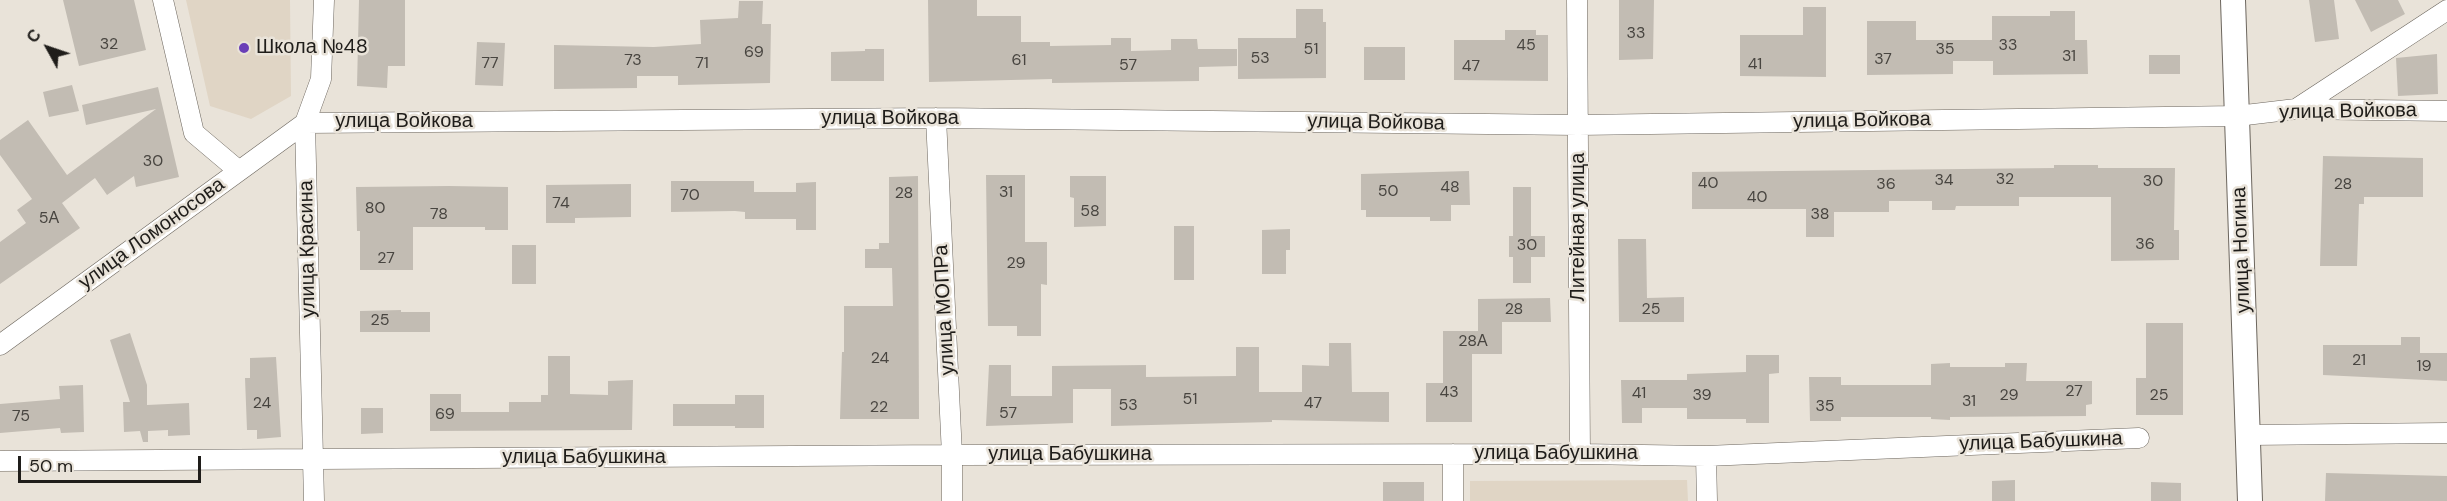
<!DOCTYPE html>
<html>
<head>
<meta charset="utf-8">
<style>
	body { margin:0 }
	#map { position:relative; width:2447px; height:501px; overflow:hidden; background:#e9e3d9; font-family:"DM Sans",sans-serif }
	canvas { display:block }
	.north { position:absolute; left:18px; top:18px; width:60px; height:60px; -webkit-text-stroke:4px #e9e3d9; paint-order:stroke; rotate:310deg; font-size:16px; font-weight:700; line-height:24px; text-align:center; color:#1f1d1a }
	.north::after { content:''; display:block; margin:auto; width:21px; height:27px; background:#1f1d1a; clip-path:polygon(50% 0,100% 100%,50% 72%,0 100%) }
	.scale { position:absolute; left:18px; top:456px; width:183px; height:27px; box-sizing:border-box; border:3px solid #1f1d1a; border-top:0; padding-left:8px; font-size:18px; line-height:21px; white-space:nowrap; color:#1f1d1a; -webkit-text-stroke:4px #e9e3d9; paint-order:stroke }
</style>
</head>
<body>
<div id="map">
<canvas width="2447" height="501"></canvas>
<div class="north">С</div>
<div class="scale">50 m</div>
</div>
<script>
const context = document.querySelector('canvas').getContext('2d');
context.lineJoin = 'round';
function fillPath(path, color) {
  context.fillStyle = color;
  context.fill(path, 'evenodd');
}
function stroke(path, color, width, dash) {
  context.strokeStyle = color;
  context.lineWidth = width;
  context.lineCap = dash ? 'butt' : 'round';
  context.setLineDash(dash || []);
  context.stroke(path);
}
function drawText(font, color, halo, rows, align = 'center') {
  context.font = font + ' "DM Sans",sans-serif';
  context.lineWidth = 5;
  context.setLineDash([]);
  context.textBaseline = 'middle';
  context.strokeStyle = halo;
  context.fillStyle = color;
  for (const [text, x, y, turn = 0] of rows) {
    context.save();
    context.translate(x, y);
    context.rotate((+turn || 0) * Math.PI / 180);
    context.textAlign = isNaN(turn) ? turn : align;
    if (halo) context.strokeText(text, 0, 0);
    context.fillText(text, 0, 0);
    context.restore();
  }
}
const built = new Path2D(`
	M186,0H290L291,96L251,119L210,106Z
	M1687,480L1688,501H1470V481Z`);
const building = new Path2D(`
	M63,0H134L146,50L79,66Z
	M359,0H405V66H388L387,88L357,86Z
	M928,0H977V16H1021V42H1050V46L1111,45V38H1131V51L1171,50V39H1197L1198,49H1237V66L1199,67V81L1052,83V79L929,82Z
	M1619,0H1654L1653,59L1619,60Z
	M2309,0H2334L2339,39L2315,42Z
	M2355,0H2398L2405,14L2371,32Z
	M739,1H763L762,24H771L770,83L678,85V76H637V88L554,89V45L654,47L701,44L700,20L738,18Z
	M1803,7H1826V77L1740,76V35H1803Z
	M1296,9H1323V22H1326V78L1238,79V38H1296Z
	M2050,11H2075V40H2087L2088,74L1993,75V61H1953V74L1867,75V21H1916V40H1992V16H2050Z
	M1505,30H1536V35H1548V81L1454,80V40H1505Z
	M477,42L505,43L503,86L475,85Z
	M1364,47H1405V80H1364Z
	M865,49H884V81H831V52L865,51Z
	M2437,54L2438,94L2398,96L2396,58Z
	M2149,55H2180V74H2149Z
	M72,85L79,111L49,117L43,92Z
	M158,87L179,177L136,187L134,176L107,195L95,178L62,203L80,228L0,284V242L26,223L17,210L32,199L0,155V140L28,120L67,175L156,109L86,125L82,105Z
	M2323,156L2423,158V197H2364V204H2359L2357,266H2320Z
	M2054,165H2098V168H2175L2174,230H2179V260L2111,261V197H2019V206H1956L1955,210H1932V201H1889V212H1834V237H1806V209H1692V172L2054,168Z
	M1469,171L1470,205H1451V221H1430V217H1366V210H1361V174Z
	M986,175H1025V242H1047V285L1041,284V336H1017V326H988Z
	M918,176L919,419H840L842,352H844V306H893L892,268H865V249H879V243H889V177Z
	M1070,176H1106V226L1074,227V198L1070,197Z
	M671,181H754V192H796V183L816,182V230H796V219H745V212L735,211L671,212Z
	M631,184V217L575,218V223H546V185Z
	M449,186L508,187V230H485V227H413V270H360V231H357L356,187Z
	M1513,187H1531V236H1545V257H1531V283H1513V257H1509V236H1513Z
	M1174,226H1194V280H1174Z
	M1290,229V250H1286V274H1262V230Z
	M1618,239H1646L1647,298L1684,297V322H1619Z
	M512,245H536V284H512Z
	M1550,298L1551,322H1502V354H1472V422H1426V383H1443V331H1478V299Z
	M401,310V312H430V332H360V311Z
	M2146,323H2183V415H2136V378H2146Z
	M130,333L147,385V405L189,403L190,435L168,436V430L148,431V442H143L140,431L124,432L123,402H130L110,340Z
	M2401,337H2420V353H2447V381L2323,375V345H2401Z
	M1329,343H1351L1352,392H1389V422L1272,420V422L1111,426V389H1073V423L986,426L989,365H1011V396H1052V366L1146,365V377L1236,376V347H1259V392H1302V365L1329,366Z
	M1746,355H1779V373L1769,374V423H1746V419H1687V408H1642V423H1622L1621,380H1687V374L1746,372Z
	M548,356H570V394L608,395V381L633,380L632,430L430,431V394H461V412H509V402H541V395H548Z
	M276,357L281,437L257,439V430H247L245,378H250V358Z
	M1950,363V367H2005V363H2027L2026,381H2092V404L2086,405V416L1950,417V420L1931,419V417H1841V421H1810L1809,377H1841V385H1931V364Z
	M83,385L84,432L61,433L60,428L0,433V404L60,399L59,386Z
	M735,395H764V428H735V426H673V404H735Z
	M361,408H383V433L361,434Z
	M2326,473L2447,476V501H2325Z
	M2015,480V501H1992V481Z
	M1383,482H1424V501H1383Z
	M2151,482L2181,483V501H2151Z`);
const minor = new Path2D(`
	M163,0L194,133L239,171
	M1577,0L1580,454
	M2296,109L2447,10
	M936,118L952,455V501
	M0,345L305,123L936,118L1578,125L2237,116L2296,109L2447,111
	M2249,435L2447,433
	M1453,454V501
	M1706,456L1707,501
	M0,461L952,455L1580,454L1706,456L2139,438
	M314,501L305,123L321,79L324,0`);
const tertiary = new Path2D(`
	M2233,0L2250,501`);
const markers = [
	[244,48,6,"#6a3fb7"]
];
const numberNames = [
	["33",1636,34],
	["32",109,45],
	["45",1526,46],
	["33",2008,46],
	["51",1311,50],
	["35",1945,50],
	["69",754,53],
	["31",2069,57],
	["53",1260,59],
	["37",1883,60],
	["73",633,61],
	["61",1019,61],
	["77",490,64],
	["71",702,64],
	["41",1755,65],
	["57",1128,66],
	["47",1471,67],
	["30",153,162],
	["32",2005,180],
	["34",1944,181],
	["30",2153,182],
	["40",1708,184],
	["36",1886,185],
	["28",2343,185],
	["48",1450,188],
	["50",1388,192],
	["31",1006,193],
	["28",904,194],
	["70",690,196],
	["40",1757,198],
	["74",561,204],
	["80",375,209],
	["58",1090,212],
	["78",439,215],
	["38",1820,215],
	["5А",49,219],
	["36",2145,245],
	["30",1527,246],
	["27",386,259],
	["29",1016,264],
	["28",1514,310],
	["25",1651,310],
	["25",380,321],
	["28А",1473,342],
	["24",880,359],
	["21",2359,361],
	["19",2424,367],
	["27",2074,392],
	["43",1449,393],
	["41",1639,394],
	["39",1702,396],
	["29",2009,396],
	["25",2159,396],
	["51",1190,400],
	["31",1969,402],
	["24",262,404],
	["47",1313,404],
	["53",1128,406],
	["35",1825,407],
	["22",879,408],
	["57",1008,414],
	["69",445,415],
	["75",21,417]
];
const poiNames = [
	["Школа №48",256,48]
];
const streetNames = [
	["улица Войкова",2348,112,-1],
	["улица Войкова",890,119],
	["улица Войкова",1862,121,-1],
	["улица Войкова",404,122],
	["улица Войкова",1376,123,1],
	["Литейная улица",1579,227,-90],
	["улица Ломоносова",152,234,-36],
	["улица Красина",308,249,-91],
	["улица Ногина",2242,250,-92],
	["улица МОПРа",945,310,-93],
	["улица Бабушкина",2041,442,-2],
	["улица Бабушкина",1556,454],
	["улица Бабушкина",1070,455],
	["улица Бабушкина",584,458]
];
fillPath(built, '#e0d5c5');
fillPath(building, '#c2bcb3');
stroke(minor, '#6c665e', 21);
stroke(tertiary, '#6c665e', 26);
stroke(minor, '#fff', 20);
stroke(tertiary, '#fff', 24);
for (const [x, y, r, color] of markers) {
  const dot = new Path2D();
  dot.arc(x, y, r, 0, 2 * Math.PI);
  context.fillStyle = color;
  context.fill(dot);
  stroke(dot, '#e9e3d9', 2);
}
drawText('16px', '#484540', null, numberNames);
drawText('20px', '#1f1d1a', '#e9e3d9', poiNames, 'left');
drawText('20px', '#1f1d1a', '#e9e3d9', streetNames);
</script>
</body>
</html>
